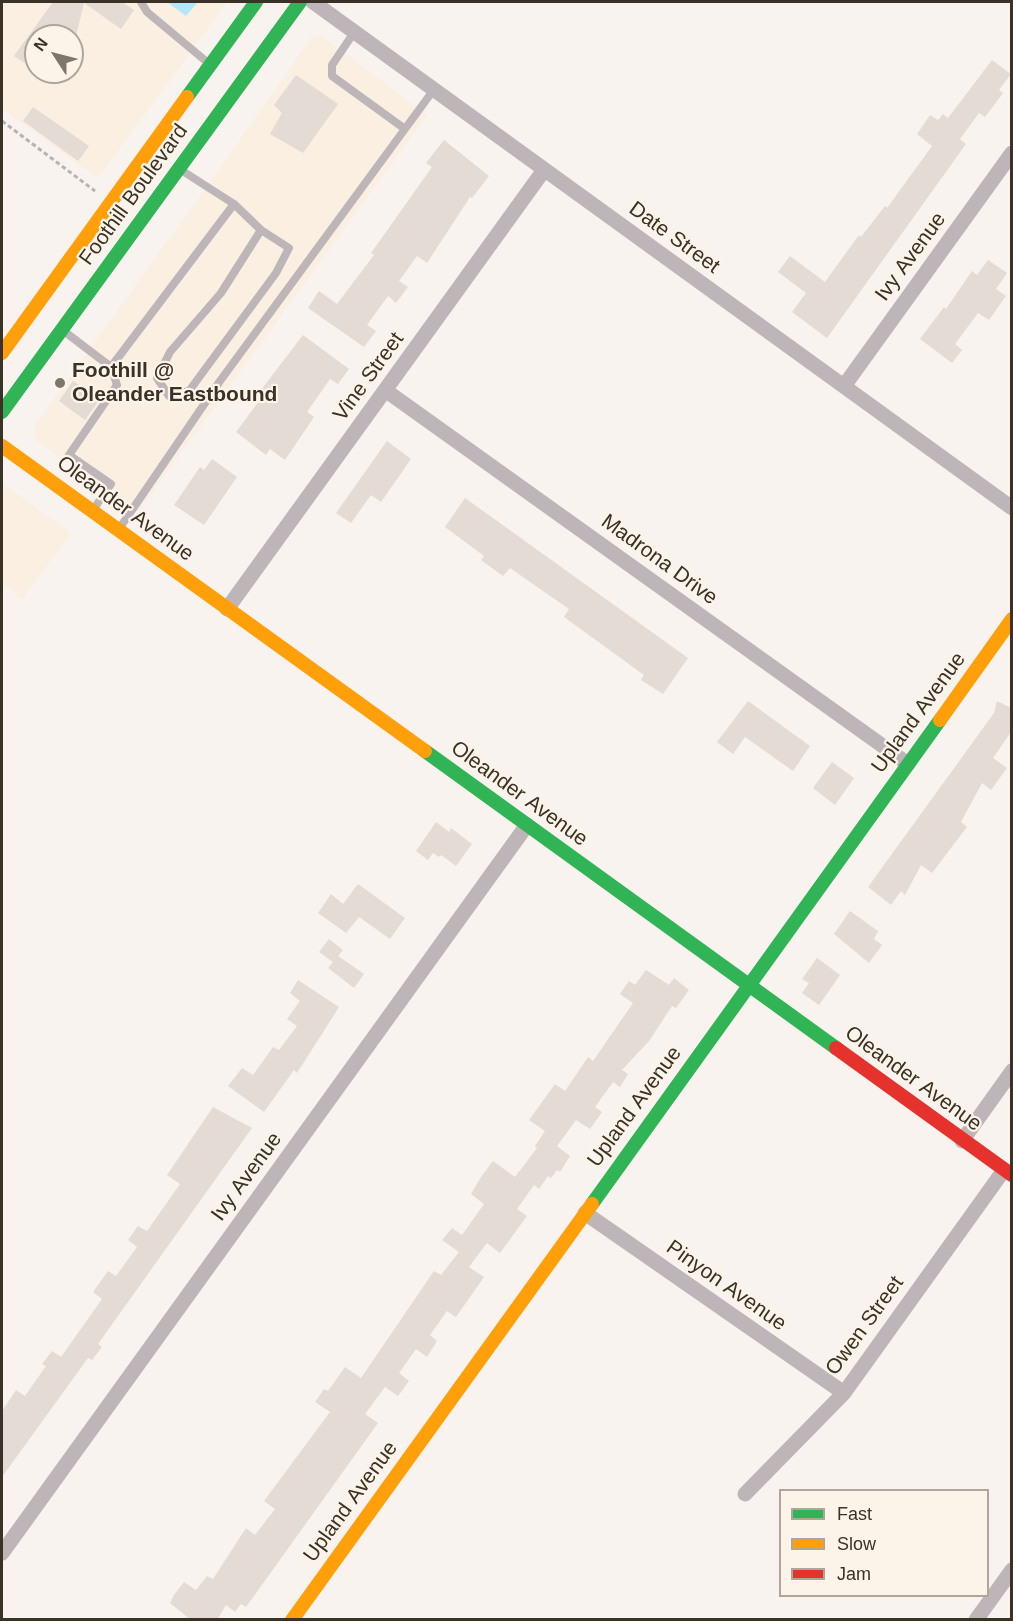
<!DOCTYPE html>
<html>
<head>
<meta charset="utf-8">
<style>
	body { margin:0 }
	#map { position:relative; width:1013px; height:1621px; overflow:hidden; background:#f8f3ee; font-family:Helvetica,sans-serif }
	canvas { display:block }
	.frame { position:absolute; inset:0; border:3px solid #3b3227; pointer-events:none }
	.legend { position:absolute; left:779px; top:1489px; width:210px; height:108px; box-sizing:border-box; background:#fdf4e9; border:2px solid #afa69b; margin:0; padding:8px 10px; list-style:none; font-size:18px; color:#3b3227 }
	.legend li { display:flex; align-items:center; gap:12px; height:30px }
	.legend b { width:30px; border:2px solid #afa69b }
	.north { position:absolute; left:24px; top:24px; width:60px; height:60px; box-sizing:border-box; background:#fdf4e9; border:2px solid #afa69b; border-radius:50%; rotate:306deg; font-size:16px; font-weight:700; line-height:24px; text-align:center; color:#3b3227 }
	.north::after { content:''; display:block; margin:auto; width:21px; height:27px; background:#7d766d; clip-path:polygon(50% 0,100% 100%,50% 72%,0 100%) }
</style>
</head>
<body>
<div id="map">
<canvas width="1013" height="1621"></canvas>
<div class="frame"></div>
<ul class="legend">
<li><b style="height:8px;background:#30b455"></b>Fast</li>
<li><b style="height:8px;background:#ff9f0a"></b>Slow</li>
<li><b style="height:8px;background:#e5322d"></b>Jam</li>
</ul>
<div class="north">N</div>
</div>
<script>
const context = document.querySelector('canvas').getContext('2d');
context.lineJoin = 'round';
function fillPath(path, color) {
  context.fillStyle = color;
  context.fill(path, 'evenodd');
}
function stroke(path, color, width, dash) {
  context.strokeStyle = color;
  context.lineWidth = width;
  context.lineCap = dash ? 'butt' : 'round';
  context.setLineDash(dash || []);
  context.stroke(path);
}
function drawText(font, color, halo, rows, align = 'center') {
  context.font = font + ' Helvetica,sans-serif';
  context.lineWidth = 4.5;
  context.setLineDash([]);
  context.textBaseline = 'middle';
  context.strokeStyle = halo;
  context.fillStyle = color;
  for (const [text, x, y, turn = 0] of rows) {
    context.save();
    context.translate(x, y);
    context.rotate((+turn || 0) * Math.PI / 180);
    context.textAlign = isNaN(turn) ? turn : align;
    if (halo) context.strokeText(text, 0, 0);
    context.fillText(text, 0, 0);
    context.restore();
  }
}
const built = new Path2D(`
	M2,2H227L98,178L2,109ZM36,36H72V72H36Z
	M312,37H323L427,115L137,513L36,440L35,425L226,160Z
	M2,483L71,533L22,599L2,583Z`);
const water = new Path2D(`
	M167,2H198L186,16Z`);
const building = new Path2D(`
	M53,2H122L134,10L121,29L84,3L76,36H36V70L14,56Z
	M992,60L1011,74L999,90L1003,93L985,117L979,113L960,139L966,144L827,338L792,312L806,293L778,272L790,256L825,282L859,235L861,237L885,206L887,208L932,146L917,134L930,115L938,120L943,114L948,118Z
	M296,75L338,104L303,153L270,134L282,113L274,105Z
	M33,107L89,146L78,161L23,121Z
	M444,140L489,176L472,198L470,197L427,263L417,256L399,281L408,287L396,303L388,296L367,325L376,331L364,347L308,308L319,291L337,304L374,255L371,253L432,167L426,163Z
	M988,260L1007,273L996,289L1006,296L989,320L978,313L955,344L962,350L952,363L920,339L944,307L946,309L972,271L977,275Z
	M303,335L349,369L338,384L330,379L307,412L314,417L285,460L270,449L266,455L236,432L265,393L261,390Z
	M73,381L100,399L85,420L59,401Z
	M387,441L411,459L381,502L371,495L351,523L336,513Z
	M212,459L237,477L204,525L174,505L200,467L204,470Z
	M465,498L688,658L663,694L641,680L644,675L564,617L569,609L510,568L503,576L481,560L484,556L445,527Z
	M748,701L810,746L793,771L745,737L733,754L717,742Z
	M997,701L1011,708V732L993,758L1007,768L991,790L982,783L961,822L967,827L932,873L921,865L905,895L901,891L891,905L868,887L994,713Z
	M832,762L854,778L835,805L813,788Z
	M436,822L449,832L451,828L472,844L456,866L441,855L439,857L433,853L428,860L416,851Z
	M358,884L405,918L390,939L359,917L346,933L318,913L331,894L343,904Z
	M850,911L878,931L874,939L882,945L869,963L834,934Z
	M329,939L343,950L333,962L319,952Z
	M338,956L364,974L354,988L328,968Z
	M817,958L840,975L819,1005L802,993L809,983L802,979Z
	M646,970L669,985L674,978L689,990L676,1008L672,1006L649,1041L622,1070L628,1074L620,1087L613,1082L595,1107L602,1112L590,1129L576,1120L557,1146L570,1156L560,1172L557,1170L551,1178L548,1176L539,1189L534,1185L517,1209L527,1216L500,1253L487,1243L469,1267L484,1277L456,1317L447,1311L430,1335L437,1341L427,1357L416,1349L399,1373L409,1381L398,1396L385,1387L365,1414L378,1423L246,1607L241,1604L235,1612L226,1605L217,1620H191L170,1603L174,1595L184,1582L196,1590L207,1576L213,1579L246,1528L255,1535L275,1509L264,1501L330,1412L315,1402L324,1389L328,1391L345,1367L361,1378L434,1271L441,1275L459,1252L442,1240L452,1228L462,1235L484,1204L471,1194L481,1177L493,1161L515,1177L537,1148L535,1146L545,1131L529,1120L555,1084L565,1091L588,1057L593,1061L633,1003L620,994L629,981L635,985Z
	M298,980L339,1007L297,1073L294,1070L264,1112L228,1086L242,1068L253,1075L273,1047L279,1050L297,1026L287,1019L300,1001L290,993Z
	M213,1107L252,1128L98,1344L102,1347L92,1360L88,1358L2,1477V1411L16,1390L25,1396L46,1366L42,1364L52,1351L61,1357L102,1299L93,1292L108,1271L116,1276L137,1247L128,1240L138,1226L147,1231L180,1184L167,1175Z`);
const path = new Path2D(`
	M2,121L95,191`);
const lane = new Path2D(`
	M141,2L147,12L207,62
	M355,31L332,65V76L405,129
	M234,204L261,230L289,248L276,273L189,391L169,396L157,378L170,352L221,293L261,230
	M65,332L111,367L117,385L69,455L111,484L93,510
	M111,367L234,204L181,170
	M119,529L220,381L435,88`);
const street = new Path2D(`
	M313,2L1012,508
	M844,386L1012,153
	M385,390L908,764
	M227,609L544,170
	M962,1141L1012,1071
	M585,1213L844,1393
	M745,1494L844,1393L1004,1170
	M2,1553L527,825
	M976,1620L1012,1570`);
const fast = new Path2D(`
	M187,97L256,2
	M2,412L300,2
	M425,751L836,1048
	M592,1204L940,720`);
const slow = new Path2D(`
	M2,353L187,97
	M2,446L425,751
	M940,720L1012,619
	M292,1620L592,1204`);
const jam = new Path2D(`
	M836,1048L1012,1175`);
const markers = [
	[60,383,6,"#7d766d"]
];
const streetNames = [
	["Foothill Boulevard",134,195,-54],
	["Date Street",674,238,36],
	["Ivy Avenue",911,257,-54],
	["Vine Street",369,377,-54],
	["Oleander Avenue",125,509,36],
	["Madrona Drive",659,560,36],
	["Upland Avenue",919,713,-54],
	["Oleander Avenue",519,794,36],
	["Oleander Avenue",913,1079,36],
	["Upland Avenue",635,1107,-54],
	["Ivy Avenue",247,1177,-54],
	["Pinyon Avenue",726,1286,35],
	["Owen Street",865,1326,-54],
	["Upland Avenue",351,1502,-54]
];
const poiNames = [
	["Foothill @",72,371],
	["Oleander Eastbound",72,395]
];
fillPath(built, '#faefe1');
fillPath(water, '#b1e8fa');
fillPath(building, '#e3dbd4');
stroke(path, '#b8b2b2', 3, [4.5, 3]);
stroke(lane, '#beb5b8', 8);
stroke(street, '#beb5b8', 15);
stroke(fast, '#30b455', 14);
stroke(slow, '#ff9f0a', 14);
stroke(jam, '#e5322d', 14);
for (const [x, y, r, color] of markers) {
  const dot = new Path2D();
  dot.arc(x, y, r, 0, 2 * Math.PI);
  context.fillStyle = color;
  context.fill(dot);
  stroke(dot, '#fdf4e9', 2);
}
drawText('21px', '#3b3227', '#fdf4e9', streetNames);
drawText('bold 21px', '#3b3227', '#fdf4e9', poiNames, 'left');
</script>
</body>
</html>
